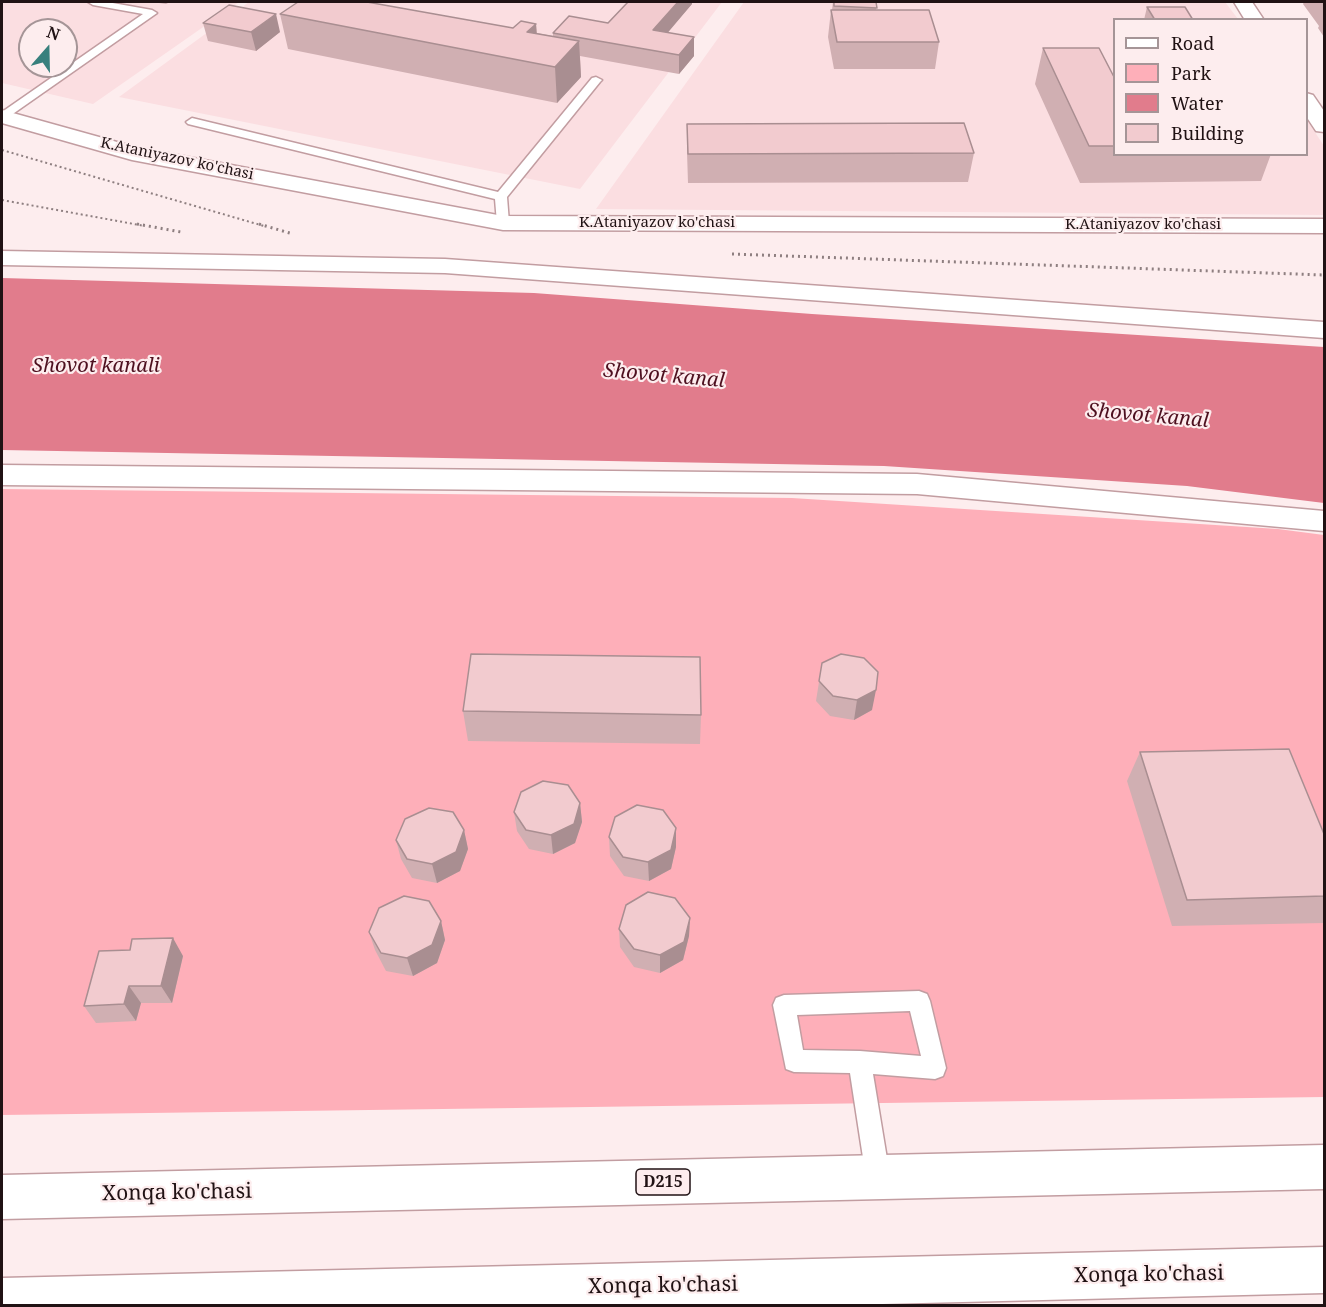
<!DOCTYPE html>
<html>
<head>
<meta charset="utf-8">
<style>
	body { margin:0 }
	#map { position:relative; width:1326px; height:1307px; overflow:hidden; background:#fdedee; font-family:"Noto Serif",serif }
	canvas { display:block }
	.frame { position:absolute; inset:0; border:3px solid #201214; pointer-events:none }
	.legend { position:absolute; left:1113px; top:18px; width:195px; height:138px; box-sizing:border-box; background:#fdedee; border:2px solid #a59597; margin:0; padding:8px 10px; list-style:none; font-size:18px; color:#201214 }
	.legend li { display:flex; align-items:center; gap:12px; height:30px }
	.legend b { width:30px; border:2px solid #a59597 }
	.north { position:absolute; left:18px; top:18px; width:60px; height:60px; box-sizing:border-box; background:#fdedee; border:2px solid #a59597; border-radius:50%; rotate:20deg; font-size:16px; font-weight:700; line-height:24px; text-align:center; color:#201214 }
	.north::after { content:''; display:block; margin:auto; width:21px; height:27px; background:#38807d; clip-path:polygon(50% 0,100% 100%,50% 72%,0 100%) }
</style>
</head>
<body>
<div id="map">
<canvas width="1326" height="1307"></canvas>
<div class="frame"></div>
<ul class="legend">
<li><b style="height:8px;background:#fff"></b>Road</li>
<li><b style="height:16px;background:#feafb9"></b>Park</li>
<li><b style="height:16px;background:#e17c8c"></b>Water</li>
<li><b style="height:16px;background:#f2cbcf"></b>Building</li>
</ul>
<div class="north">N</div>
</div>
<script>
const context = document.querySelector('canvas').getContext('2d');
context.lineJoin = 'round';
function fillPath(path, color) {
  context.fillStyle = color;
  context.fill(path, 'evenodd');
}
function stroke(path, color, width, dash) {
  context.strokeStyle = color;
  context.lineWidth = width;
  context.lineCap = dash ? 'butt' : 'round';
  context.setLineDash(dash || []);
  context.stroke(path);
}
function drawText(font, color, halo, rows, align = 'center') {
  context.font = font + ' "Noto Serif",serif';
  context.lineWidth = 4.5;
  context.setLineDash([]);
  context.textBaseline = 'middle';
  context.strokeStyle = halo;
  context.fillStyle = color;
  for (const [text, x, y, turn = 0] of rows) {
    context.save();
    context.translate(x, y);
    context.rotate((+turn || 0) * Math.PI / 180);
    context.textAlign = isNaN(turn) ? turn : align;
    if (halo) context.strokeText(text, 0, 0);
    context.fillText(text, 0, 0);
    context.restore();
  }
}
const built = new Path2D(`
	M2,2H239L93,104L2,83ZM30,30H66V66H30Z
	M249,2H722L580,189L119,97Z
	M744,2H1225L1238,19L1114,20V154H1306L1307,120L1324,146V215L596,209Z`);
const green = new Path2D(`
	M2,489L792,498L1278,529L1324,535V1097L2,1115Z`);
const water = new Path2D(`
	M2,278L534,293L812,314L1324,347V503L1187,486L884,466L2,450Z`);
const pathFar1 = new Path2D(`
	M2,150L264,226
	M2,200L145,226`);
const path = new Path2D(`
	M137,224L181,232
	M259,224L293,234
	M732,254L1324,275`);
const lane = new Path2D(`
	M88,2H107L152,10L157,13L7,118L2,119V112L143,14L93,5Z
	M596,77L602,80L600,82L507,197L509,223L503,227L497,223L495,199L188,124L186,122L192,118L498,192L592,78Z
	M919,991L927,994L930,1001L946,1068L943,1076L935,1079L873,1074L890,1177L887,1186L878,1189L869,1186L866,1177L850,1073L794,1072L786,1069L773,1005L776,998L784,995ZM910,1011L921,1056L860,1051L803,1050L797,1015Z`);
const street = new Path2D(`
	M1234,2H1252L1264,20H1245Z
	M1306,93L1313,95L1324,111V132L1316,131L1306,116Z
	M2,110L135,147L503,216L1324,219V233L503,230L132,160L2,123Z
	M2,251L445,259L1324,322V338L445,273L2,265Z
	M2,465L917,474L1324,511V531L917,494L2,485Z`);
const primary = new Path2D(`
	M1324,1145V1189L2,1219V1175Z
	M1324,1247V1293L802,1306H2V1278Z`);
const wall = new Path2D(`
	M152,2H170L166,4Z
	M628,2H692V4L667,32L694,56L679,74L580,56L581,77L557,103L288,49L280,14L513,28L536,24L537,33L553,36V33L608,23Z
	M833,2H876V10L939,42L935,69H834L828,37L831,10H832Z
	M1300,2H1324V37L1318,28L1319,26L1303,4L1304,2Z
	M1147,7L1193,20H1144Z
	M203,23L280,32L256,51L208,41Z
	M1043,48L1114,77V154H1271L1261,181L1080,183L1035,84Z
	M687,124L974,153L968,182L688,183L687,152Z
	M822,663L872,710L854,720L830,716L816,701Z
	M463,711L701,715L700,744L468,741Z
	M1140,752L1324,896V923L1172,926L1127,781Z
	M580,803L582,822L575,843L553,854L529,849L517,831L514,812Z
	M464,830L468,849L460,871L437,883L412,878L401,859L396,840Z
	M609,837L676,847L671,869L649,881L624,876L610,856Z
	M690,918L689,936L683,960L660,973L634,967L620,947L619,929Z
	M441,921L445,940L437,963L413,976L386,971L375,950L369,932Z
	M183,956L172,1003H141L136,1021L96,1023L84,1006Z`);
const shadedWall = new Path2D(`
	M678,2H692V4L654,49L653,30Z
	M276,14L280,32L256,51L251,32Z
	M536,24L538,59L527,32Z
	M694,37V56L679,74V55Z
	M579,41L581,77L557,103L555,67Z
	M876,690L872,710L854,720L857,700Z
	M580,803L582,822L575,843L553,854L551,835Z
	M676,828V847L671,869L649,881L648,862Z
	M464,830L468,849L460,871L437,883L432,864Z
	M690,918L689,936L683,960L660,973V955Z
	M441,921L445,940L437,963L413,976L407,958Z
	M173,938L183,956L172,1003L161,986Z
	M129,986L141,1003L136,1021L124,1004Z`);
const building = new Path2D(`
	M298,2H367L513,28L521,21L536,24L527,32L579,41L555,67L280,14Z
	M628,2H678L653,30L694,37L679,55L553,33L569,16L608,23Z
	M834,2H876L877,8L834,6Z
	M229,5L276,14L251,32L203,23Z
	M1147,7H1185L1193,20H1155Z
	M831,10H929L939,42H837Z
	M1043,48H1099L1114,77V146H1089Z
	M964,123L974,153L688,154L687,124Z
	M471,654L700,657L701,715L463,711Z
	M841,654L864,658L878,672L876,690L857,700L833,696L819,681L822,663Z
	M1289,749L1324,834V896L1187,900L1140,752Z
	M543,781L568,785L580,803L574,824L551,835L526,830L514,812L521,792Z
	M637,805L663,810L676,828L671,850L648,862L623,857L609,837L615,817Z
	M429,808L453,812L464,830L456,852L432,864L407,859L396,840L405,819Z
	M648,892L675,898L690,918L684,942L660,955L634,949L619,929L626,905Z
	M404,896L429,901L441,921L432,945L407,958L381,953L369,932L379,908Z
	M173,938L161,986H129L124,1004L84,1006L99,951L130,950L132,939Z`);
const farStreetnames = [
	["K.Ataniyazov ko'chasi",177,159,12],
	["K.Ataniyazov ko'chasi",657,223],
	["K.Ataniyazov ko'chasi",1143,225]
];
const shields = [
	[663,1182,54]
];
const shieldNames = [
	["D215",663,1182]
];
const waterNames = [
	["Shovot kanali",96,366],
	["Shovot kanal",664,376,5],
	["Shovot kanal",1148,416,5]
];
const nearStreetnames = [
	["Xonqa ko'chasi",177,1193,-1],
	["Xonqa ko'chasi",1149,1275,-1],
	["Xonqa ko'chasi",663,1286,-1]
];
fillPath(built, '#fbdee1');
fillPath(green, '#feafb9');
fillPath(water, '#e17c8c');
stroke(lane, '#c29da1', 3);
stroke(street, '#c29da1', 3);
stroke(primary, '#c29da1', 3);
stroke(pathFar1, '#8e7f80', 2, [2, 3]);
stroke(path, '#8e7f80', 3, [2, 4]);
fillPath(lane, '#fff');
fillPath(street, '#fff');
fillPath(primary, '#fff');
fillPath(wall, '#d0afb2');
fillPath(shadedWall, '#a98e91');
fillPath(building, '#f2cbcf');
stroke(building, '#a98e91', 1.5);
drawText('15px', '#201214', '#fdedee', farStreetnames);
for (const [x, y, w] of shields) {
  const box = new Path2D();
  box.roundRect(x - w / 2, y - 13, w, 26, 4.5);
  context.fillStyle = '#fdedee';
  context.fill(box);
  stroke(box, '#201214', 1.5);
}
drawText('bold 16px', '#201214', null, shieldNames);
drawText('italic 20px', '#4e101f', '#fdedee', waterNames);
drawText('21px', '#201214', '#fdedee', nearStreetnames);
</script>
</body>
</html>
